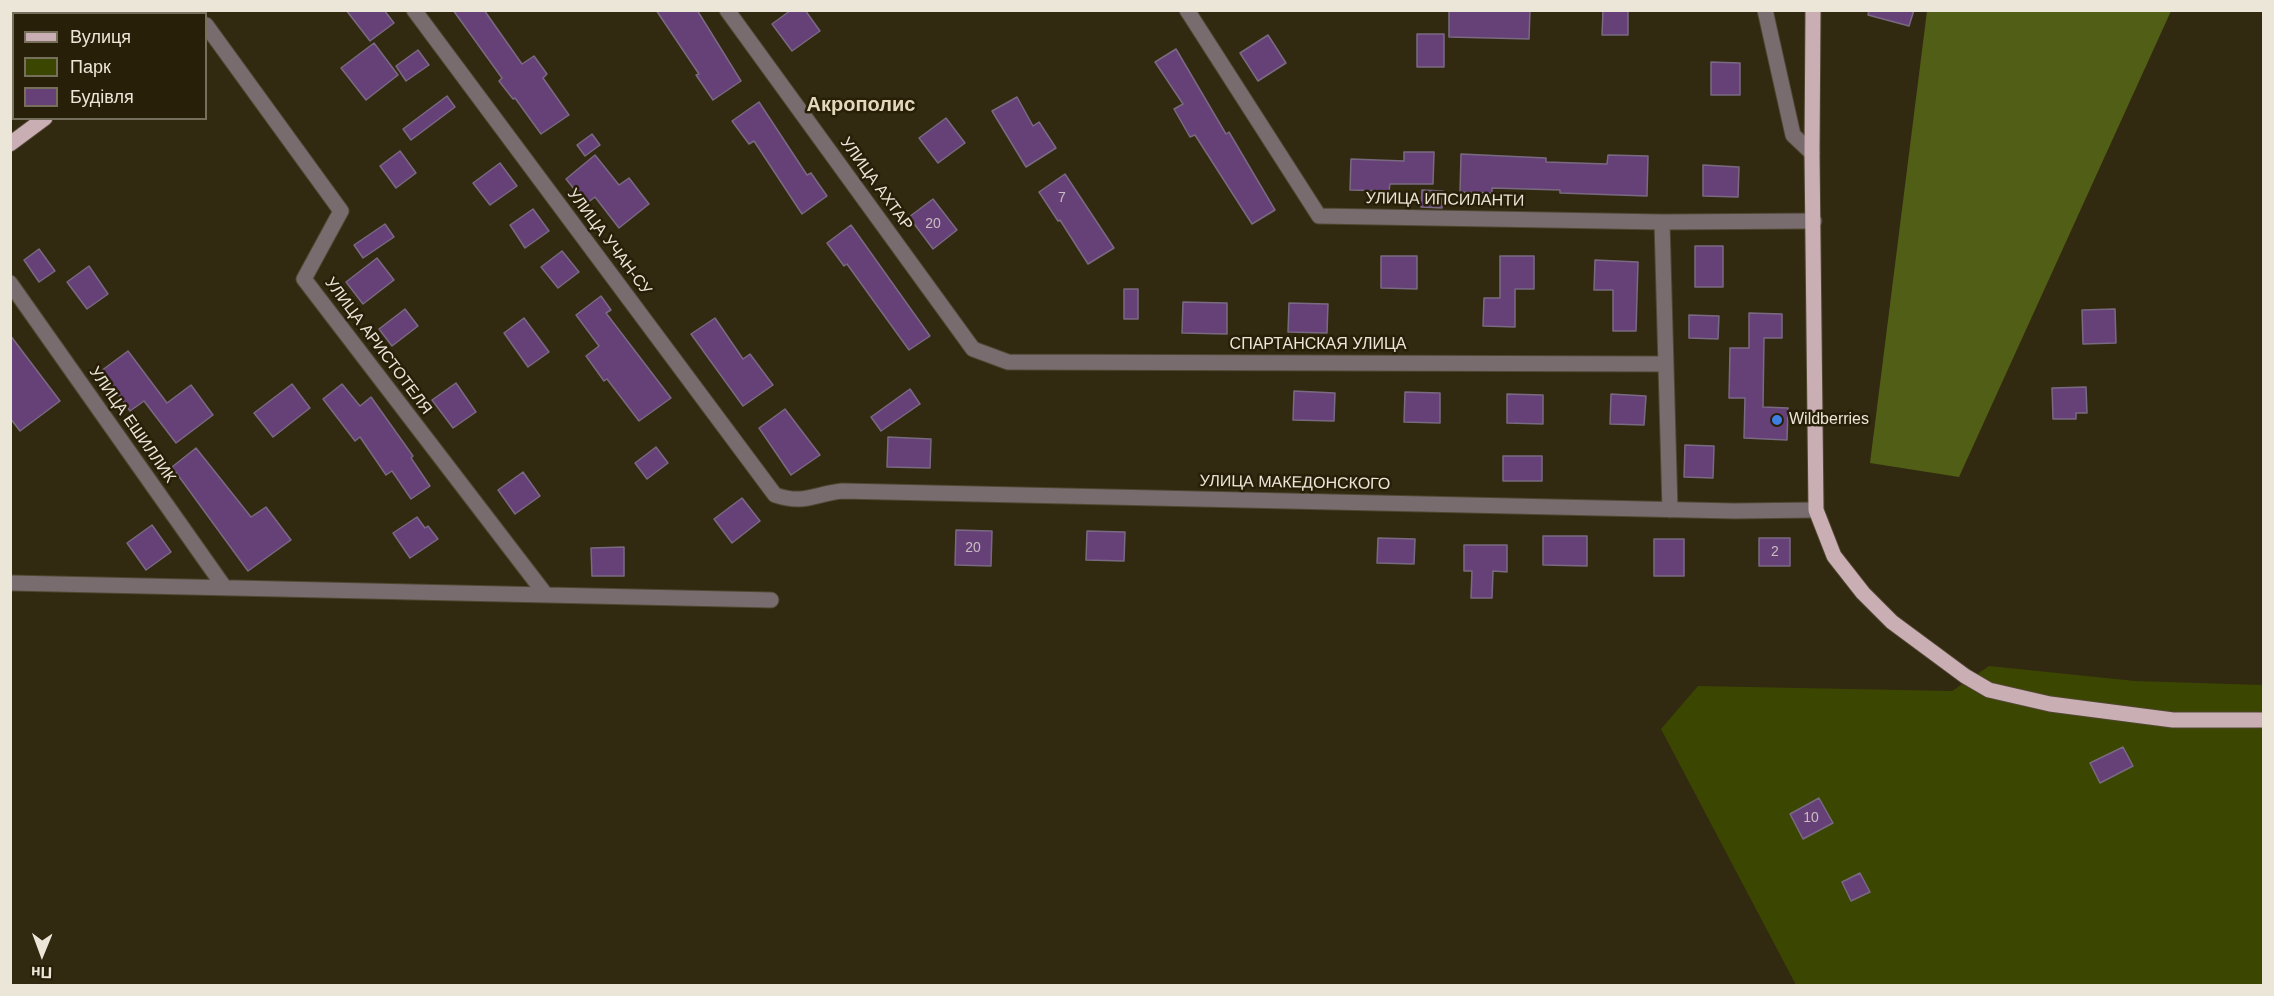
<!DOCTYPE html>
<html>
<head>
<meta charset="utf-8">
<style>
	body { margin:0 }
	#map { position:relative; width:2274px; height:996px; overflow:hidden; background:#322911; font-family:Helvetica,sans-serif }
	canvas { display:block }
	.frame { position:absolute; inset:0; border:12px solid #ece6d8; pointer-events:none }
	.legend { position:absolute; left:12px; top:12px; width:195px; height:108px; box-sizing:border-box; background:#281f08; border:2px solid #766f5b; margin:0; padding:8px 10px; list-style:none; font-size:18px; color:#ece6d8 }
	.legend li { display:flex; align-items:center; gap:12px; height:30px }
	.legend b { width:30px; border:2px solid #766f5b }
	.north { position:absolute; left:12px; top:924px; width:60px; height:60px; -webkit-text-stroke:4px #281f08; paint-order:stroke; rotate:181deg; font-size:16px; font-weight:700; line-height:24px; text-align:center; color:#ece6d8 }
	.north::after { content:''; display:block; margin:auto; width:21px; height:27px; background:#ece6d8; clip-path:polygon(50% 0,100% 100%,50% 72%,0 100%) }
</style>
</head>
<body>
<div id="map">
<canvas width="2274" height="996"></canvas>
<div class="frame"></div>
<ul class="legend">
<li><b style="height:8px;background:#c9aeb4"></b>Вулиця</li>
<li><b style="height:16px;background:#3b4700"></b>Парк</li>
<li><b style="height:16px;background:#664178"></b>Будівля</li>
</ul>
<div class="north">Пн</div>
</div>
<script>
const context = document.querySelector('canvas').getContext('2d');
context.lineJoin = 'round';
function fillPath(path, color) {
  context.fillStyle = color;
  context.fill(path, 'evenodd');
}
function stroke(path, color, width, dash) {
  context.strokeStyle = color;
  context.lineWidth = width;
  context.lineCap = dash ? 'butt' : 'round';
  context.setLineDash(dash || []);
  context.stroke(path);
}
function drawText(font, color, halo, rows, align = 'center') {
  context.font = font + ' Helvetica,sans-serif';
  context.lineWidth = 5;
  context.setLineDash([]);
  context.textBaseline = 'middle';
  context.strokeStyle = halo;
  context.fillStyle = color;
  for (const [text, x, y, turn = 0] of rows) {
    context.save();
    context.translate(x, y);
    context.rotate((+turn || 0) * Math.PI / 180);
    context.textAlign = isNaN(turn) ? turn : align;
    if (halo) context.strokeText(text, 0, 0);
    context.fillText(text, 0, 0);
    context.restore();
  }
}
const green = new Path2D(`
	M1989,666L2135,681L2263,685V985H1796L1661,729L1698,686L1952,691Z`);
const forest = new Path2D(`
	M1927,11H2171L1959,477L1870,463Z`);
const building = new Path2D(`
	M346,10H384L394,23L370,41Z
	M453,10H484L522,64L534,56L547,74L543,78L569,115L541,134L515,98L513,99L499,81L502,78Z
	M656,10H697L741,81L713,100L696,75L699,74Z
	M791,10H805L820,31L792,51L772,24Z
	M1449,10H1530L1529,39L1449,37Z
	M1603,10H1628V35H1602Z
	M1869,10H1914L1909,26L1868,15Z
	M1417,34H1444V67H1417Z
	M1268,35L1286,63L1258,81L1240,53Z
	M374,43L398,75L366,100L341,68Z
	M1176,49L1226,134L1229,132L1275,210L1252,224L1195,135L1190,137L1174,109L1183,104L1155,62Z
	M418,50L429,65L406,81L396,66Z
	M1711,62L1740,63V95H1711Z
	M447,96L455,107L411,140L403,129Z
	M1017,97L1033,126L1039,122L1056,148L1026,167L992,111Z
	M759,102L807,175L811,173L827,196L802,214L754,141L749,144L732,121Z
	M946,118L965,143L938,163L919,138Z
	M592,134L600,145L585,156L577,145Z
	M400,151L416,173L396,188L380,166Z
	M1404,152H1434L1433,184H1390L1389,191L1350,190L1351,159L1404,161Z
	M1461,154L1546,158V162L1607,164L1608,155L1648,156L1647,196L1560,193V190L1492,188V193L1460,192Z
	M595,155L619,185L629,178L649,204L619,228L595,197L586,204L566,179Z
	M500,163L517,186L490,205L473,183Z
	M1703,165L1739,167L1738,197L1703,196Z
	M1065,174L1114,248L1088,264L1060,220L1058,221L1039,192Z
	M1422,190L1443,191L1442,208L1421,207Z
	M933,199L957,230L933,249L909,217Z
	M533,209L549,231L525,248L510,225Z
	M385,224L394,237L363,258L354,245Z
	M851,225L930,336L909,350L847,264L844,266L827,243Z
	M1695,246H1723V287H1695Z
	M39,249L55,271L39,282L24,260Z
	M562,251L579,272L558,288L541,267Z
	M1381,256H1417V289L1381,288Z
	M1500,256H1534V289H1515V327L1483,326L1484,298H1500Z
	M377,258L394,280L363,304L346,282Z
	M1595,260L1638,262L1636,331H1613V290H1594Z
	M89,266L108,294L87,309L67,282Z
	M1124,289H1138V319H1124Z
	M601,296L611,310L606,313L671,398L639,421L607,379L604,381L586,356L599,346L576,315Z
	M1183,302L1227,303V334L1182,333Z
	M1289,303L1328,304L1327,333L1288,332Z
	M405,309L418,326L392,346L379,329Z
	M2115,309L2116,343L2083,344L2082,310Z
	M1749,313L1782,314V338H1764L1763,407L1788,408L1787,440L1744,438L1745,398H1729L1730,348H1749Z
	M1689,315L1719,316L1718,339L1689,338Z
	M524,318L549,352L528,367L504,333Z
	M715,318L743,359L750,354L773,385L743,406L691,334Z
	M10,335L60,401L20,431L10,418Z
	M128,351L167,403L191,385L213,415L176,443L144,401L130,411L101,371Z
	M456,383L476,412L453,428L432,400Z
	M292,384L310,408L273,437L254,413Z
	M342,384L360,406L371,397L413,456L411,458L430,486L411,499L392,471L386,475L360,437L355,441L323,399Z
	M2086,387L2087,413H2076V419H2053L2052,388Z
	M910,389L920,404L881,431L871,417Z
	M1294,391L1335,393L1334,421L1293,420Z
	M1405,392L1440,393V423L1404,422Z
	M1507,394L1543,395V424L1507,423Z
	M1611,394L1646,396L1644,425L1610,424Z
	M785,409L820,455L791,475L759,428Z
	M888,437L931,439L930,468L887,467Z
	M1685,445L1714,446L1713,478L1684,477Z
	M656,447L668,463L647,479L635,463Z
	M196,448L251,517L266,507L291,540L248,571L172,467Z
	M1503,456H1542V481H1503Z
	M523,472L540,496L515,514L498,490Z
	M742,498L760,521L732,543L714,519Z
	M417,517L425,528L428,526L438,539L410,558L393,533Z
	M152,525L171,552L146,570L127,543Z
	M956,530L992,531L991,566L955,565Z
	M1087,531L1125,532L1124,561L1086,560Z
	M1543,536H1587V566L1543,565Z
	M1378,538L1415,539L1414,564L1377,563Z
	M1759,538H1790V566H1759Z
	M1654,539H1684V576H1654Z
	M1464,545H1507V572L1493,571L1492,598H1471L1472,571H1464Z
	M624,547V576H592L591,548Z
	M2123,747L2133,766L2100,783L2090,763Z
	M1819,798L1833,823L1803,839L1790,814Z
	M1860,873L1870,892L1851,901L1842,882Z`);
const minor = new Path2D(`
	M414,10L775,495C805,505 814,494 842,491L1734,511L1816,510
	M727,10L973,349L1008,362L1666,364
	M1187,10L1319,216L1662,222L1814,221
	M1765,10L1793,135L1812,153
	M206,25L341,211L304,279L546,595
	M1662,222L1670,510
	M10,283L225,588
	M10,583L771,600`);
const major = new Path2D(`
	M1813,10L1812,153L1816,510L1834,556L1863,593L1892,622L1965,676L1989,690L2050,704L2173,720H2264
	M185,14L188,10
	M10,144L45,118`);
const markers = [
	[1777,420,6,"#3f7fe0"]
];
const numberNames = [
	["7",1062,198],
	["20",933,224],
	["20",973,548],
	["2",1775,552],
	["10",1811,818]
];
const streetNames = [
	["УЛИЦА АХТАР",876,184,54],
	["УЛИЦА ИПСИЛАНТИ",1445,200,1],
	["УЛИЦА УЧАН-СУ",609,242,53],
	["СПАРТАНСКАЯ УЛИЦА",1318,345],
	["УЛИЦА АРИСТОТЕЛЯ",378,346,53],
	["УЛИЦА ЕШИЛЛИК",132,425,55],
	["УЛИЦА МАКЕДОНСКОГО",1295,483,1]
];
const poiNames = [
	["Wildberries",1789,420]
];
const quarterNames = [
	["Акрополис",861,105]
];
fillPath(green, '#3b4700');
fillPath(forest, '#515e15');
fillPath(building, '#664178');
stroke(building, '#796a81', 1.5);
stroke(minor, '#504731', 17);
stroke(major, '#504731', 17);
stroke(minor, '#796c6f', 15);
stroke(major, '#c9aeb4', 15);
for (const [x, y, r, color] of markers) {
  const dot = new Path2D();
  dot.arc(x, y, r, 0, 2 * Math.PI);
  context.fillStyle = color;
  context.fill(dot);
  stroke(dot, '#281f08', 2);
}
drawText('14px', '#cabdc0', null, numberNames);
drawText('16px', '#ece6d8', '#281f08', streetNames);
drawText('16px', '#ece6d8', '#281f08', poiNames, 'left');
drawText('bold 20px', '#e4d8bc', '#281f08', quarterNames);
</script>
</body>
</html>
